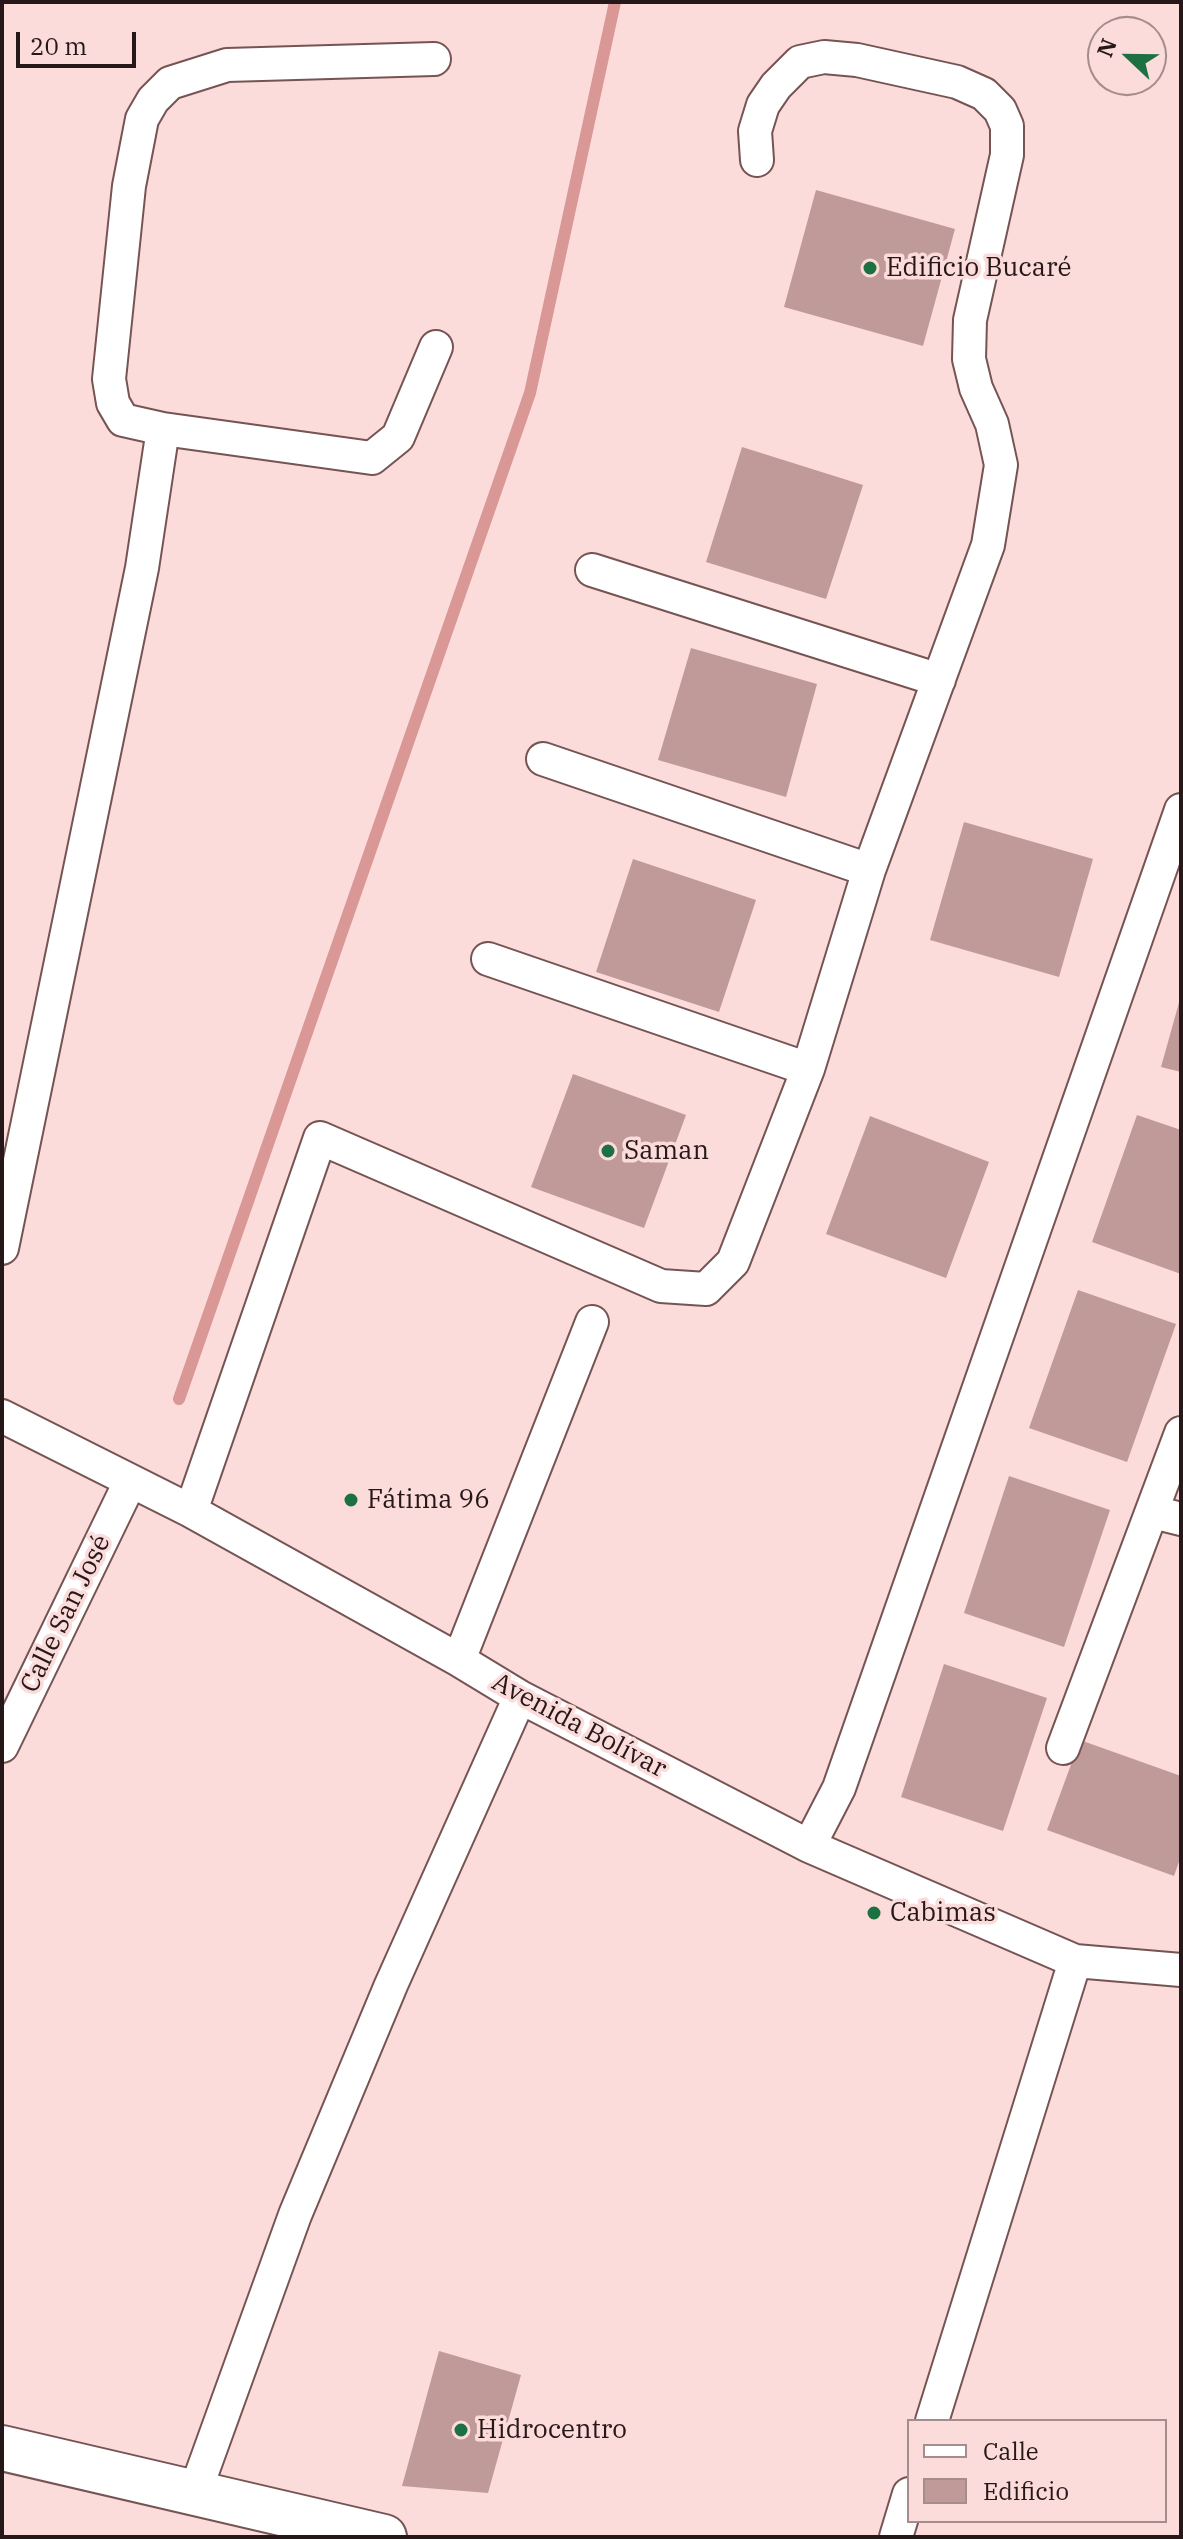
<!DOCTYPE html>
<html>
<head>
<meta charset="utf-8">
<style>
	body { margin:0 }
	#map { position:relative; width:1183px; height:2539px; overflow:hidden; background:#fcdbdb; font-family:"IBM Plex Serif",serif }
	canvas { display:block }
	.frame { position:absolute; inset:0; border:4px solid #261818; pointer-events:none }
	.legend { position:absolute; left:907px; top:2419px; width:260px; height:104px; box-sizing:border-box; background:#fcdbdb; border:2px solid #a68d8d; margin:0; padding:10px 14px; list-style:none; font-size:24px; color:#261818 }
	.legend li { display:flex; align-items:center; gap:16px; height:40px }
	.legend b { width:40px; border:2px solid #a68d8d }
	.north { position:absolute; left:1087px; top:16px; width:80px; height:80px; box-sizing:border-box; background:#fcdbdb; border:2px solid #a68d8d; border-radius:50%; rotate:292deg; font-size:22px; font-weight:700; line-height:32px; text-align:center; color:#261818 }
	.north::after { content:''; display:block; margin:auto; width:28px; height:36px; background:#1c7042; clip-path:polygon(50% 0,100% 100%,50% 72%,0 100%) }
	.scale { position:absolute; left:16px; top:32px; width:120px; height:36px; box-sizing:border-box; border:4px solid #261818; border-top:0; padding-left:10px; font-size:24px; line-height:28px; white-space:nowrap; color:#261818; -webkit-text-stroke:6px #fcdbdb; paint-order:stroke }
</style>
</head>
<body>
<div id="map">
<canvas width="1183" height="2539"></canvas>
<div class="frame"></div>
<ul class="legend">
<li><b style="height:10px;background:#fff"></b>Calle</li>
<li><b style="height:22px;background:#c09a99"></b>Edificio</li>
</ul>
<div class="north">N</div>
<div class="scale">20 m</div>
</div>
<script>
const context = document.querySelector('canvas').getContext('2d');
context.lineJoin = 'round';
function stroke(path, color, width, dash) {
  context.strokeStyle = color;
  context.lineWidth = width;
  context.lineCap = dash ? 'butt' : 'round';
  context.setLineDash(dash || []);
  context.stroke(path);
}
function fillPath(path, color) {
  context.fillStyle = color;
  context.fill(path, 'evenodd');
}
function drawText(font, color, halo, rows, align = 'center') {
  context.font = font + ' "IBM Plex Serif",serif';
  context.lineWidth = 7;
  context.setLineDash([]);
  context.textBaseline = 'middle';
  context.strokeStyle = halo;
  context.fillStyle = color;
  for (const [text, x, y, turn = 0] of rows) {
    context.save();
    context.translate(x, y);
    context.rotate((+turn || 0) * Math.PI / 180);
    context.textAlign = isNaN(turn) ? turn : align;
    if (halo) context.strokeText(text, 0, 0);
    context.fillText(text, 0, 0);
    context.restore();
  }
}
const stream = new Path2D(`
	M179,1399L530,393L615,2`);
const building = new Path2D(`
	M816,190L955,229L923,346L784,307Z
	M742,447L863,485L826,599L706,562Z
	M691,648L817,684L786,797L658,760Z
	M964,822L1093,859L1059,977L930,940Z
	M633,859L756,900L719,1012L596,972Z
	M1180,999H1181V1072L1161,1067Z
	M573,1074L686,1115L644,1228L531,1187Z
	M1137,1115L1181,1130V1274L1092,1242Z
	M870,1116L989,1162L946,1278L826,1234Z
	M1078,1290L1176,1324L1127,1462L1029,1428Z
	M1009,1476L1110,1510L1064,1647L964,1613Z
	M944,1664L1047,1698L1003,1831L901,1797Z
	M1080,1740L1181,1776V1856L1174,1876L1047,1830Z
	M439,2351L521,2375L488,2493L402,2486Z`);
const minor = new Path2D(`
	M434,59L227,65L170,83L153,100L142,119L129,186L109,379L113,403L123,420L163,429L372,458L398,437L436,347
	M592,570L939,680
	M543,759L869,870
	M488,959L808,1069
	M2,1248L142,568L163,429
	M2,1416L191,1511L459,1660L520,1697L809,1846L1075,1961L1181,1970
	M191,1511L320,1138L661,1286L706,1289L733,1262L808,1069L869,870L988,545L1001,465L992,424L976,388L969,359L970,320L1007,155V126L1000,110L984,94L957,82L857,60L824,57L800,62L776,86L763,105L755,131L757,160
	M1153,1512L1181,1519
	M459,1660L592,1322
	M2,1746L130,1482
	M1063,1748L1181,1433
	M809,1846L839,1788L1181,810
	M932,2421L1075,1961
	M195,2492L295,2215L391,1985L520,1697
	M896,2537L909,2494`);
const secondary = new Path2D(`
	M2,2448L384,2537`);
const markers = [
	[870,268,8,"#1c7042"],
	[608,1151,8,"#1c7042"],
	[351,1500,8,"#1c7042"],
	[874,1913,8,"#1c7042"],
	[461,2430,8,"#1c7042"]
];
const poiNames = [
	["Edificio Bucaré",886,268],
	["Saman",624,1151],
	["Fátima 96",367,1500],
	["Cabimas",890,1913],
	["Hidrocentro",477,2430]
];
const streetNames = [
	["Calle San José",66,1614,-64],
	["Avenida Bolívar",579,1726,28]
];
stroke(stream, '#d99796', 12);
fillPath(building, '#c09a99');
stroke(minor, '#755453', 36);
stroke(secondary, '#755453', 48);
stroke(minor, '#fff', 32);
stroke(secondary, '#fff', 44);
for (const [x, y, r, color] of markers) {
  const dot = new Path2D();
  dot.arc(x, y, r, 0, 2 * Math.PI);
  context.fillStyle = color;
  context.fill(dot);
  stroke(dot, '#fcdbdb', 3);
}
drawText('26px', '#261818', '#fcdbdb', poiNames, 'left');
drawText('26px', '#261818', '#fcdbdb', streetNames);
</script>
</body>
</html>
